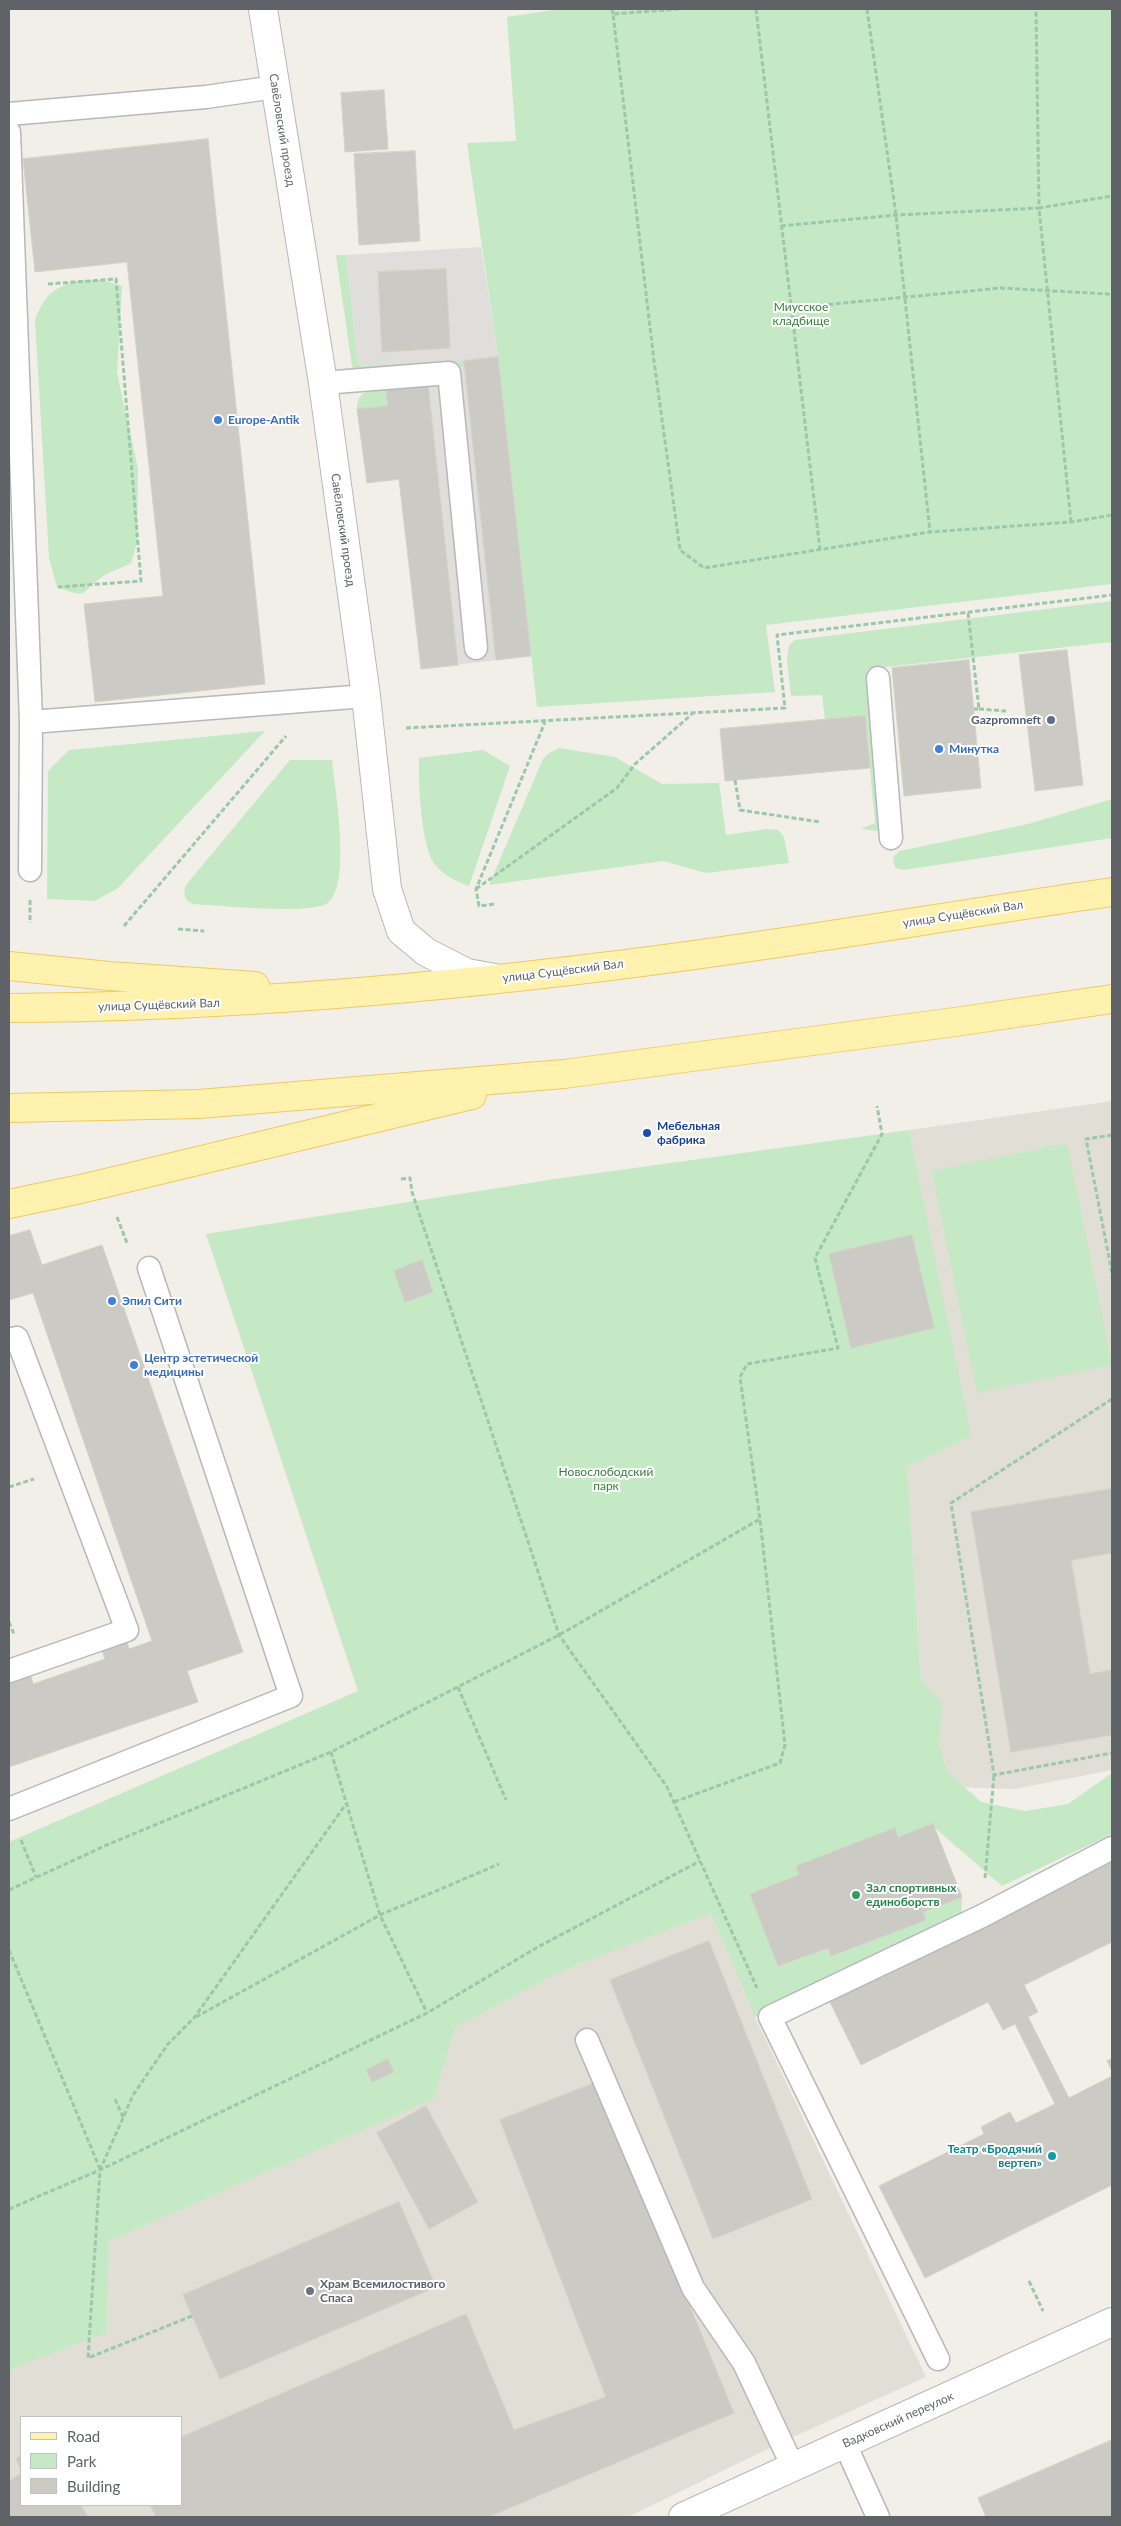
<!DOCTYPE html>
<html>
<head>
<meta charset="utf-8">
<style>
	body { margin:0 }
	#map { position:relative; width:1121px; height:2526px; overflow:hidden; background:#f1efe8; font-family:Lato,sans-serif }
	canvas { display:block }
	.frame { position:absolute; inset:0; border:10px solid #5f6368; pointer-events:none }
	.legend { position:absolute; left:20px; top:2416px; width:162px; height:90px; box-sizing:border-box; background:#fff; border:1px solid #bfc1c3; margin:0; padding:6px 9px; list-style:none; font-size:15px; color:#5f6368 }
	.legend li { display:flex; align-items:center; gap:10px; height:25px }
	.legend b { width:25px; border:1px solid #bfc1c3 }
</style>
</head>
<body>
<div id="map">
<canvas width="1121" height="2526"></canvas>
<div class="frame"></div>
<ul class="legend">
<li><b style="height:6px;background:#fff2af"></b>Road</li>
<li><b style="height:14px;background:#c5e8c5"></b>Park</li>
<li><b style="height:14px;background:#cccac5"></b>Building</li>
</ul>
</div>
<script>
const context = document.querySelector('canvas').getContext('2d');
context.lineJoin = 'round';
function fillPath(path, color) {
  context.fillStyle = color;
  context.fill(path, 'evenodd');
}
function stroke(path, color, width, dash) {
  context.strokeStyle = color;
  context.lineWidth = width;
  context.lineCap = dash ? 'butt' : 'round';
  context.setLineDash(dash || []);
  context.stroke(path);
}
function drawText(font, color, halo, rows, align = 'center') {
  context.font = font + ' Lato,sans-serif';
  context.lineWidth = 4;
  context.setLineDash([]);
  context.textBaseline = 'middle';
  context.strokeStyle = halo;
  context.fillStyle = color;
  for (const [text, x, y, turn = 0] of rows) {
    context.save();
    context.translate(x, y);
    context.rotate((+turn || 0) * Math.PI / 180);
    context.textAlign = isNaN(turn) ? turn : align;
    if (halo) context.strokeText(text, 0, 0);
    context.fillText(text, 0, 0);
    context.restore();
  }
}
const industrial = new Path2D(`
	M481,247L498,357L531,656L421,669L399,480L367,483L357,409L394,365L358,366L346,255Z`);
const education = new Path2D(`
	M1112,1101V1770L1014,1789L928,1786L907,1467L970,1436L909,1130Z
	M711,1913L755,2017L926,2377L782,2442L628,2517H9V2369L107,2333L109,2241L434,2099L455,2028L557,1973ZM21,2417H181V2505H21Z`);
const green = new Path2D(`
	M560,9H1112V584L766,625L775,692L537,707L498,357L467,143L516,141L507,17Z
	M336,255H346L358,366L464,361V367L353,373Z
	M80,280H103L122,286L117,373L138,469L137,543L131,563C122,568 110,571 102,577C78,594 90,599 57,587L49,558L35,320C45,294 53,288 80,280Z
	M386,389L388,406L357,409C357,390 371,390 386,389Z
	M1112,601V642L868,669L881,824L877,831L861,829L875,823L865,716L825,720L822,695L791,696L787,661L789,645L795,640Z
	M265,731L118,888L95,901L47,899L48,771L69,750Z
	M559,748L615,757L662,784L719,783L726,835L767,829L778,830L784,837L789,863L706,873L663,861L489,885L543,759L549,753Z
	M483,750L510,766L469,886C457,882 444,875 436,866C421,850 418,781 419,758Z
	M290,760H332C335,789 351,881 329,902C313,916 218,905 193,904C184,900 183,895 186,885Z
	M1112,799V838L904,870L896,868L893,862L894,856L900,851L1028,824Z
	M909,1130L971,1436L907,1467L921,1681L942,1702L939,1745L947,1771L981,1802L1025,1811L1068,1804L1112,1773V1834L1002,1886L935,1828L962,1897L961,1918L755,2017L711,1913L557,1973L455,2028L434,2099L109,2241L107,2333L15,2367L9,2372V1842L358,1691L206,1234L555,1179Z
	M1067,1143L1112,1365L977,1393L932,1171Z`);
const building = new Path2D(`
	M384,90L388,149L345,152L341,93Z
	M208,139L265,684L95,702L84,604L163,596L127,262L35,272L23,159Z
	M415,151L420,241L359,245L354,154Z
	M446,269L450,348L382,352L378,272Z
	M498,357L531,656L496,660L464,361Z
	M428,384L458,665L421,669L399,479L367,483L357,409L388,406L386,389Z
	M1067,650L1083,785L1035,791L1019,655Z
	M969,660L981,788L904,796L892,668Z
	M865,716L870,768L725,781L720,729Z
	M30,1230L42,1265L102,1245L243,1652L187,1671L198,1702L9,1767V1681L30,1673L33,1684L105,1659L101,1648L126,1639L129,1649L152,1641L33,1293L9,1300V1236Z
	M912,1235L934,1328L851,1348L829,1254Z
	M422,1260L433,1292L405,1302L394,1271Z
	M1112,1489V1553L1071,1560L1090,1674L1112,1670V1735L1011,1752L971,1512Z
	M933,1824L962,1897L923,1912L926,1920L831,1956L828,1948L778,1966L750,1894L799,1875L796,1866L895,1828L898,1837Z
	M1112,1862V1942L1024,1985L1038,2012L1028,2017L1069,2098L1112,2076V2185L925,2278L879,2186L984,2134L981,2127L1010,2112L1016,2123L1055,2104L1015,2024L1003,2030L988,2002L861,2065L830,2002Z
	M709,1941L812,2199L713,2239L610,1980Z
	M388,2059L394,2072L372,2082L366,2070Z
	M1112,2059V2071L1107,2061Z
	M597,2082L734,2413L488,2517H156L150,2505H181V2437L466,2314L514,2430L606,2397L500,2120Z
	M426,2106L478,2202L429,2229L377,2133Z
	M399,2202L436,2287L220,2379L183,2295Z
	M1112,2440V2517H986L978,2498Z
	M21,2456V2470L16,2459Z
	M21,2474V2505H81L88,2517H9V2481Z`);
const path = new Path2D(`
	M612,9L613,14
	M679,9L613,14L654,361L680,550L704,568L930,532L1071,522L1112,515
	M756,9L820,550
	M867,9L896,215L930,532
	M1112,9V10
	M781,226L896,215L1039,208L1036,9
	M48,284L116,279L141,581L58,587
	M791,308L1001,288L1108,294L1112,297
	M1071,522L1039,208L1112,196
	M968,613L979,709H974
	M979,709L1006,711
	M406,728L785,708L777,635L1112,595
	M735,780L740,810L820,822
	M476,889L617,788L635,764L692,714
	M30,900V923
	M494,904L479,906L476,889L545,722
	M124,926L286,736
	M178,929L204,931
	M1112,1135L1086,1139L1112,1273
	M401,1179L410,1178L412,1192L559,1635L667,1787L757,1988
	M117,1217L127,1243
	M1112,1399L951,1503L994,1775L1112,1753
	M9,1487L34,1479
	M9,1622L14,1634
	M458,1687L506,1800
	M331,1752L380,1915L427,2013
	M674,1802L780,1763L785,1745L760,1519L740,1377L747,1364L838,1348L815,1258L882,1134L877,1106
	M21,1840L36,1877
	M985,1878L994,1775
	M9,1890L109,1844L331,1752L559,1635L760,1519
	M9,1950L100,2169
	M196,2017L380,1915L499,1864
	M115,2099L123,2117
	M9,2209L100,2170L427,2013L536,1948L700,1861
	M1029,2281L1043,2311
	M192,2316L88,2358L100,2170L133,2095L168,2044L194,2018L346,1804`);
const service = new Path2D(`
	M9,114L206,97L275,87
	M9,132L31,722L30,870
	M323,383L449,373L476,648
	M878,678L891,838
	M31,722L366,696
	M9,1340L17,1338L127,1630L9,1671
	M9,1809L291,1696L149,1268
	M587,2040L693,2288L744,2363L793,2467
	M938,2359L770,2017L982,1916L1112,1848
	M845,2444L878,2517`);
const minor = new Path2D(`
	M263,9L323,383L366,696L387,889L401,931L426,952L467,973L495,978
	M683,2517L1112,2322`);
const primary = new Path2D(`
	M9,966L109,976L255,986
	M9,1008C210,1007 410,991 610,966C778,946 945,916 1112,892
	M9,1108L199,1104L564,1074L955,1022L1112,999
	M9,1204L81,1189L472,1095`);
const markers = [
	[218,420,5,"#3f7fe0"],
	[1051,720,5,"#5c6f8a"],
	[939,749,5,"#3f7fe0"],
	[647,1133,5,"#1a4fb4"],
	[112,1301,5,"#3f7fe0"],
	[134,1365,5,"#3f7fe0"],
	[856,1895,5,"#2e9e5b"],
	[1052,2156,5,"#0f9aa8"],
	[310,2291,5,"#6b7280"]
];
const streetNames = [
	["Савёловский проезд",282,130,81],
	["Савёловский проезд",343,530,82],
	["улица Сущёвский Вал",963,914,-9],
	["улица Сущёвский Вал",563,971,-7],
	["улица Сущёвский Вал",159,1005,-2],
	["Вадковский переулок",898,2420,-24]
];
const parkNames = [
	["Миусское",801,307],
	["кладбище",801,321],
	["Новослободский",606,1472],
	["парк",606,1486]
];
const shopNames = [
	["Europe-Antik",228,420],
	["Минутка",949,749],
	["Эпил Сити",122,1301],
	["Центр эстетической",144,1358],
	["медицины",144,1372]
];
const serviceNames = [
	["Gazpromneft",1041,720]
];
const transitNames = [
	["Мебельная",657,1126],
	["фабрика",657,1140]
];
const leisureNames = [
	["Зал спортивных",866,1888],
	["единоборств",866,1902]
];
const cultureNames = [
	["Театр «Бродячий",1042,2149],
	["вертеп»",1042,2163]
];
const worshipNames = [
	["Храм Всемилостивого",320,2284],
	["Спаса",320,2298]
];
fillPath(industrial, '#e0deda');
fillPath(education, '#e1ded6');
fillPath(green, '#c5e8c5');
fillPath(building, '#cccac5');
stroke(building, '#d6d1c6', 1);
stroke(service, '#b5b8bc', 25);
stroke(minor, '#b5b8bc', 30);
stroke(primary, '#f2c960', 30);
stroke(path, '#9cc7a9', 3, [5, 2.5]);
stroke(service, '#fff', 22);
stroke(minor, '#fff', 28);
stroke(primary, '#fff2af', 28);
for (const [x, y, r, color] of markers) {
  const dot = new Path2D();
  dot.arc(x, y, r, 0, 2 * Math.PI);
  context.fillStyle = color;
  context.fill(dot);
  stroke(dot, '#fff', 2);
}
drawText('12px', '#5f6368', '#fff', streetNames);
drawText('12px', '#348238', '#fff', parkNames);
drawText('bold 12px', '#366cbe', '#fff', shopNames, 'left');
drawText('bold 12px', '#4e5e75', '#fff', serviceNames, 'right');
drawText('bold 12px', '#164399', '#fff', transitNames, 'left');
drawText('bold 12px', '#27864d', '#fff', leisureNames, 'left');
drawText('bold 12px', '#0d838f', '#fff', cultureNames, 'right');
drawText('bold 12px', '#5b616d', '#fff', worshipNames, 'left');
</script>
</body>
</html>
